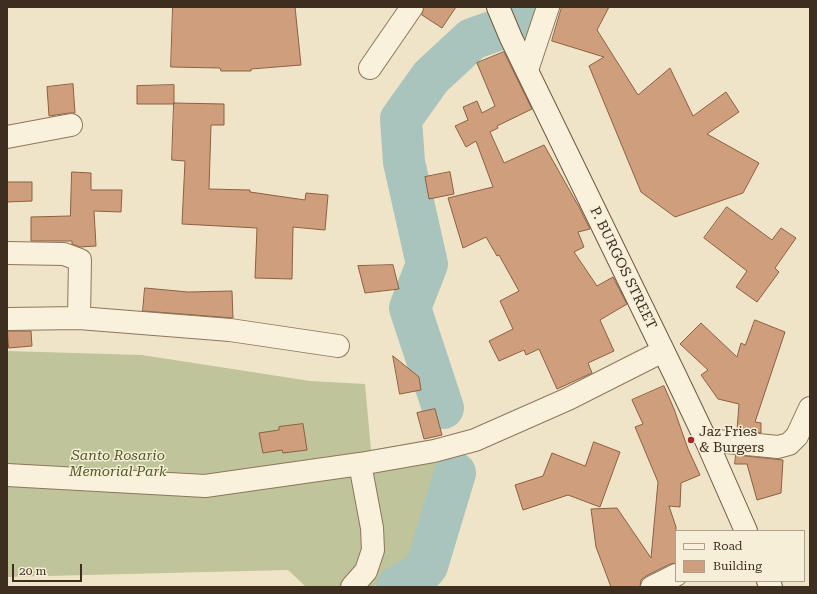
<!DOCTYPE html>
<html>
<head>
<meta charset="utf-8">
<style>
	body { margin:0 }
	#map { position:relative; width:817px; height:594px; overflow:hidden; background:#f0e4c8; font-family:"Roboto Serif",serif }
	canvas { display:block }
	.frame { position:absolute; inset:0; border:8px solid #3d2e20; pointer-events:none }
	.legend { position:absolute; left:675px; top:530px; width:130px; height:52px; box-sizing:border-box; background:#f7eed8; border:1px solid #ada18e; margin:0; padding:5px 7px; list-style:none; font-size:12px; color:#3d2e20 }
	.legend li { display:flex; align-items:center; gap:8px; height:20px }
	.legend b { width:20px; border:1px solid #ada18e }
	.scale { position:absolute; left:12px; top:564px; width:70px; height:18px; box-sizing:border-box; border:2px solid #3d2e20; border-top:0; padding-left:5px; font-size:12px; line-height:14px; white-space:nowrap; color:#3d2e20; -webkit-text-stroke:3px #f7eed8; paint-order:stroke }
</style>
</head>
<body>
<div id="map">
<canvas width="817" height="594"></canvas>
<div class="frame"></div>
<ul class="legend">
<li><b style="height:5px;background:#faf1dc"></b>Road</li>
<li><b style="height:11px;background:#cf9f7d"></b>Building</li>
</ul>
<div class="scale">20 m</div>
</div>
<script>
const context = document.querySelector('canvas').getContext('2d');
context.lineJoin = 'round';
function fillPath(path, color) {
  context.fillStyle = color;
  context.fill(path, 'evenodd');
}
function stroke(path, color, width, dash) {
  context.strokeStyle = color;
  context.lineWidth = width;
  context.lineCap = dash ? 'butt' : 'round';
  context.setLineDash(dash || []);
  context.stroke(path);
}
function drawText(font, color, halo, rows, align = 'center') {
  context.font = font + ' "Roboto Serif",serif';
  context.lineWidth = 3;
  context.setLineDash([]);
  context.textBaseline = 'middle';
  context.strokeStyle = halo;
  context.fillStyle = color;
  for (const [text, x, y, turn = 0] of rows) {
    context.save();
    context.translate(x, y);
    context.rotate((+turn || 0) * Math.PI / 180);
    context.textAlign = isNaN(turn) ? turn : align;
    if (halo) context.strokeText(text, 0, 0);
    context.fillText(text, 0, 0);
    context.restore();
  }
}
const cemetery = new Path2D(`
	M7,351L142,355L310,381L365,384L371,450L438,438L441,465L410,567L373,587H306L288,570L7,577Z`);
const river = new Path2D(`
	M443,408L410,308L427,264L404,162L401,119L431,77L472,39L520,22L531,7
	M397,587L420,574L427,566L455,473`);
const building = new Path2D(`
	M173,7H295L301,65L251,69V71H221L220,68L171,67Z
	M424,7H456L442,28L422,15Z
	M562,7H609L597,30L638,95L670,68L693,116L726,92L739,112L707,134L759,163L743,193L675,217L641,192L589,66L604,57L552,41Z
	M504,52L532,109L497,126L498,128L490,132L504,163L544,145L579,207L590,229L578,232L584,247L574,252L597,286L613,277L627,304L600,320L614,351L588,363L592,373L557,389L539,349L526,355L524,350L499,361L489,341L513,329L500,301L519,291L499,255L497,256L486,237L463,248L448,198L493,187L476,141L466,147L455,126L468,120L463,107L477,101L482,113L495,106L477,63Z
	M73,84L75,113H69L49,116L47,87Z
	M174,85V104H137V86Z
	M174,103L224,104V125H211L209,189L250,190V192L305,200L306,193L328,195L325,230L293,227L292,279L255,278L257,228L182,224L185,161L172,160Z
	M72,172L91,173V190H122L121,212L94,211L96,246L80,247L72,244V241H31V217L70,216Z
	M450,172L454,194L429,199L425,177Z
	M7,182H32V201L7,202Z
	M727,207L772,240L781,228L796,238L775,268L779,272L757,302L736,287L747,271L704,238Z
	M393,265L399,289L365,293L358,266Z
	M145,288L188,292L232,291L233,318L143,311Z
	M755,320L785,332L755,422L761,423V433L737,430L739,404L718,399L701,375L708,370L680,344L701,323L737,357L741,343L745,345Z
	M8,331H31L32,346L9,348Z
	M393,356L419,377L421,390L400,394Z
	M664,386L674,409L688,449L700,475L681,483L680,507L669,506L676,527V563L670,564L646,576L641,580L640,587H611L596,547L591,509L617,508L651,558L658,482L635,427L643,424L632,400Z
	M435,409L442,435L424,439L417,413Z
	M303,424L307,450L283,453L282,450L263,453L259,433L279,430V427Z
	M594,442L620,452L600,507L568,495L523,510L515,485L543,476L552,453L585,466Z
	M736,455L783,460L781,493L757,500L747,464H735Z`);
const street = new Path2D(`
	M370,68L412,7
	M527,70L548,7
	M7,137L71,125
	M7,253L64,254L80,260L79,318
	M7,319L79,318L230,330L338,346
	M706,440L778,447L789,444L797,436L810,408
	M7,475L205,486L360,464L434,451L475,440L568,399L663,351
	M352,587L366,571L373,550L372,528L360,464
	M652,587L676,575`);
const secondary = new Path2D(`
	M498,7L511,38L674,373L706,440L746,531
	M768,581L771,587`);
const markers = [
	[691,440,4,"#9e2a2b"]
];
const streetNames = [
	["P. BURGOS STREET",623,268,64]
];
const poiNames = [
	["Jaz Fries",699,432],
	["& Burgers",699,448]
];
const parkNames = [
	["Santo Rosario",118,456],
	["Memorial Park",118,472]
];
fillPath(cemetery, '#bfc49a');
stroke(river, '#a9c4bc', 42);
fillPath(building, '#cf9f7d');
stroke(building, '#8d5f41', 1);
stroke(street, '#8d765c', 24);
stroke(secondary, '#6f573f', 24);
stroke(street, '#faf1dc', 22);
stroke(secondary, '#faf1dc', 22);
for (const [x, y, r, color] of markers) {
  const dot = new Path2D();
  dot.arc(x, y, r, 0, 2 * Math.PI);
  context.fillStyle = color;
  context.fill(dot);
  stroke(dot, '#f7eed8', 1.5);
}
drawText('14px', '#3d2e20', '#f7eed8', streetNames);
drawText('14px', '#3d2e20', '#f7eed8', poiNames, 'left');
drawText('italic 14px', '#4d5a26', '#f7eed8', parkNames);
</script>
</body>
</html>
